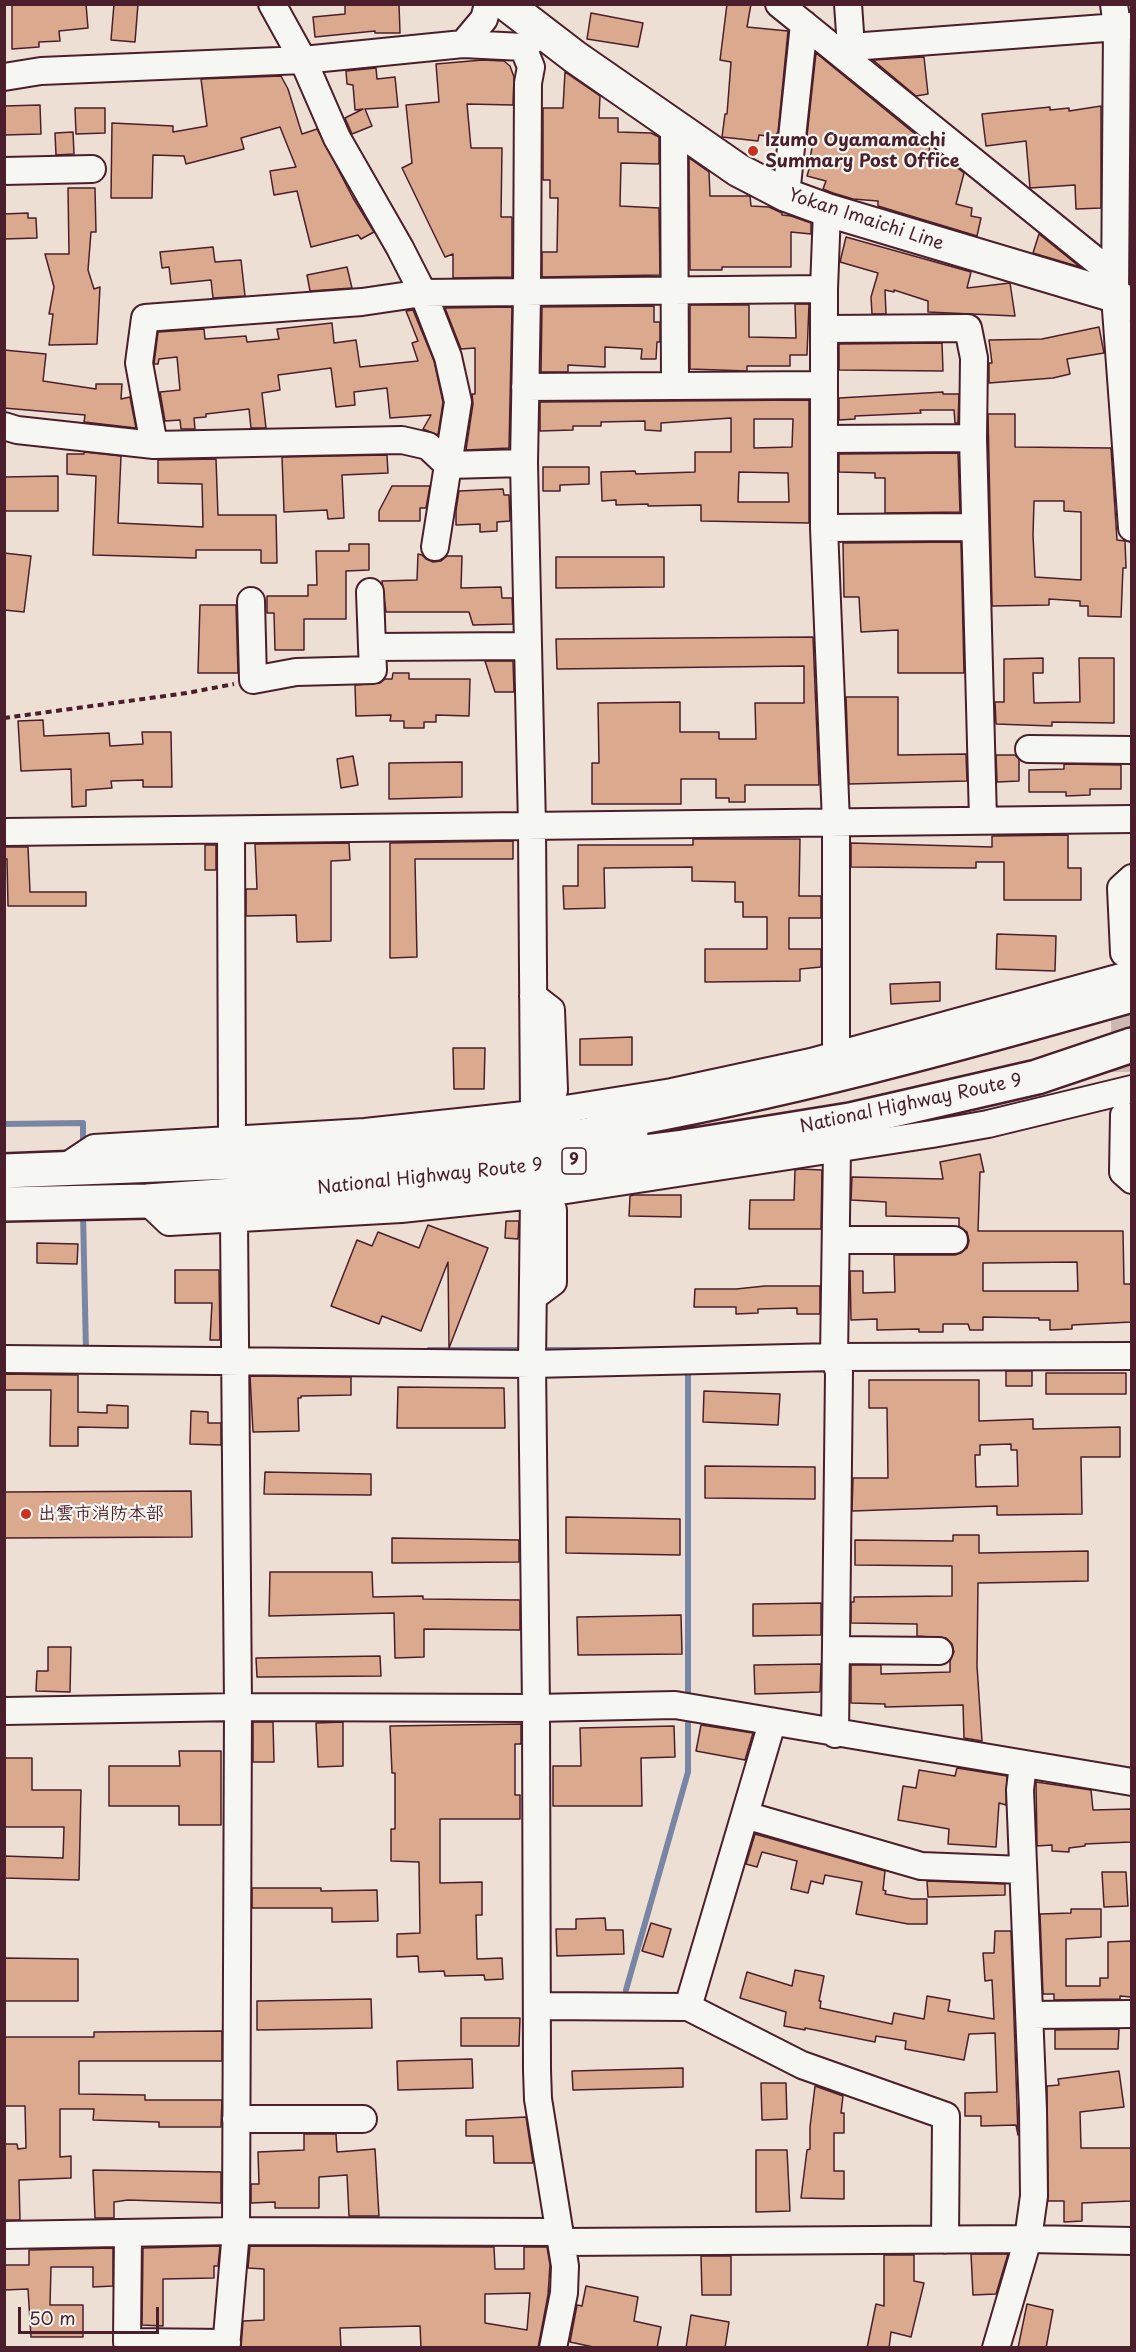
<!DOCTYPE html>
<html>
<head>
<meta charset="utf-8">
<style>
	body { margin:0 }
	#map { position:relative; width:1136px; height:2352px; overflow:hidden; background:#eedfd4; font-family:"Playpen Sans",sans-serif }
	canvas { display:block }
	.frame { position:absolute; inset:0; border:6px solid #4a1f2b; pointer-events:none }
	.scale { position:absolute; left:18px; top:2307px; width:141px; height:27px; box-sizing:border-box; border:3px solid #4a1f2b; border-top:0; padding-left:8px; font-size:18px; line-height:21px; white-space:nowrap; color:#4a1f2b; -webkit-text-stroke:4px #f6f6f2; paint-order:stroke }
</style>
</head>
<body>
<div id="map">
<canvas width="1136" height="2352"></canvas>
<div class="frame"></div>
<div class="scale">50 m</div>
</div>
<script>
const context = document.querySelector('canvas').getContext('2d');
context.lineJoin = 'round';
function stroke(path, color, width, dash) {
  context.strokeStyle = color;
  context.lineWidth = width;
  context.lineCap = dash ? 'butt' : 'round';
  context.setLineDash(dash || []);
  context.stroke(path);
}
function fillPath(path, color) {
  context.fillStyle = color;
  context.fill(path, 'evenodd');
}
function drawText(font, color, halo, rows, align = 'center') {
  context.font = font + ' "Playpen Sans","Klee One",sans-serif';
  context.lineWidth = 4.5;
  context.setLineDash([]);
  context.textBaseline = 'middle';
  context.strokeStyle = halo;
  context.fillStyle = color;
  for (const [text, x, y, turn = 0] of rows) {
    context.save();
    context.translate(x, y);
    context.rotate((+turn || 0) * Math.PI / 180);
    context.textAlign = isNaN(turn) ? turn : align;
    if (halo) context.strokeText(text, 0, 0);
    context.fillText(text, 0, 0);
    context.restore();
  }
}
const stream = new Path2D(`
	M4,1124L83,1123V1146
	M83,1213L86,1352
	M429,1350H526
	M537,1350H607
	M688,1366V1701
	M626,1990L688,1772V1714`);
const building = new Path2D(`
	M12,4H86L88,28L59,31L60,41L39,42V47L12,49Z
	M114,4H138L135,42L111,40Z
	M345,4H399L400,33H375V31L315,37L313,17L345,14Z
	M727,4H751L747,27L788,31L778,132L775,137L759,135L758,141L722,137L725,114H727L731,62L720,60Z
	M591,13L643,23L638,47L587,39Z
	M816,53L915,134L914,142L930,146L929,152L942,156L964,173L956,204L972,208L971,216L981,218L977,236L878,206V201L853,199L833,193L823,189L826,181L807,176L812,159H810L814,136H807Z
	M924,57L928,94L916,96L873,60Z
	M482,60L504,61L510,66L514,77L513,105L467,104L471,148H502L501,217H512V277L453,278V254L445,257L402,168L412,163L406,105L439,102L436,64Z
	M376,68L377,79L395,77L398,107L365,109L372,126L352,134L345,118L363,109L355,110L353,85L347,84L346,71Z
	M565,72L600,96L599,118H618V132L651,133L659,137V164L621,163L620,206L659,208L660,275L542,277V252H557L558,198H550V180H543V108H563Z
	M281,76L288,89L302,134L317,129L353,198L374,232L361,239L358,235L311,247L297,191L274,195L270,171L296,167L280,127L241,138L244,149L186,164L184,156L153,155L152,198H111L112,123L173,126V132L207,126L201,79Z
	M40,105L41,134L4,135V106Z
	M1101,106V208L1076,209L1075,185L1030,188L1026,141L986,146L982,114L1050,107V110L1069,108V111Z
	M75,108H105V133L76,134Z
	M73,132L74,154L56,155L55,133Z
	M689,158L709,172L710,196H750L751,206L769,207L782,213V215L791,216L811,223V234L791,232V267H722V270H690Z
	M68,188H95L96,232H91L88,270L94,289L100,287L97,344L49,345L53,314H49L54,287L45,254H69Z
	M28,213V218H36L37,238L4,239V214Z
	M1039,234L1080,267L1033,253Z
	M846,237L971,272L967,288L1010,283L1015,316L928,312V301L894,290V292L885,290L886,314H872L871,297L878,273L840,262Z
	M213,247L215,262L241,260L245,296L213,298L211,280L171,284L169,267L162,268L160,252Z
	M347,267L352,288L310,291L307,275Z
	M795,304H809L807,355H790V366H747V371L690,369V305H749V337L796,338Z
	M654,306V322H660V342H657L656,359H641L642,349L605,347V367L568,365V372H541L542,307Z
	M512,307L509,448L466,450L473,404L472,394H475V348L461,349L445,308Z
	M413,310L434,361L443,402L438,435L423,429L431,415L390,418L387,388L354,392L355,405L336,407L331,368L278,375L280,390L262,393L266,428H251L249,409L206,414V417L194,418L195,429H181L180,420L165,421L160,392L180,390L177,357L159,359L158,364H154L158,332L204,329L205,339L246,336L247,342L279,339L277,329L332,323L334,343L356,340L360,367L418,361L412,343L418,341L406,311Z
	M1099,327L1104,353L1067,359L1070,374L1053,378L989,383V363H992L989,340L1042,339Z
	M942,343L943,371L839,370V344Z
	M4,350L46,354L43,381L96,389V384H122L121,399L130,397L136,428L84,422L85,415L4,408Z
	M943,392V394H959L958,423H955L954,410H920L921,413L855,416V419L839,420V398Z
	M809,400V523L701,521V505L648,506V504L616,505V500L602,501L601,472L635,471L636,474L695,472V452H731V418L661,423V431L645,430V421L601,422V426H573V430L540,431V402ZM754,419H793L792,447L754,448ZM739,472L788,473L789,502H738Z
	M988,414H1015V447L1111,448L1117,540L1125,541L1126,568H1123L1121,617L1088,616V606H1080V601L1049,599V605L992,606ZM1034,501H1064V511L1081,512V580L1035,577L1033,535Z
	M84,452L121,456L118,523L203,527L202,484L158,483V460L216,459L218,515H276L277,563H261V550H196V558L93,555L96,476L67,474V454H84Z
	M958,453L960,512L885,513V478H875V473L839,472V454Z
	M387,455L388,473L342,475L344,518L328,519L327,510L284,512L282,457Z
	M543,467H589V484L560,485V491H543Z
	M58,476V511H4V477Z
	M392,486H430L426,508H420V521H379V511Z
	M503,489L504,495H509L510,521L497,522V531L480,532V524L456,525V511L459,491Z
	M961,542L964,673H898V630L861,632L859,597H844L843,543Z
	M349,544H369V570L346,571V619H304V650H275L274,613H267V596H308V585H317L316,551H349Z
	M4,553L31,556L24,612L4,610Z
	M418,554L422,555L426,559L433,562L441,561L447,556H462L461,588L501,587L502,598H512L513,624L473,625L469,612H386L382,581L417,580Z
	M556,557H664V587L556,588Z
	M200,605H236L238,673H198Z
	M813,637L819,785H745V802H729V798H716V779H681V804H592V763H599L598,703L680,702V732H719V739H756L755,703H804V666L557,669L556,639Z
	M1043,658V673H1033L1034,703L1080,702L1079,658H1114V723L1052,722V726L996,724L995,702H1004V659Z
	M485,661H513L514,692H495Z
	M393,673H409V679H470L469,716L436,715V722H424V728H404V721H390L391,715L356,716L355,685L380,683L385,679H392Z
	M846,697H898V755L966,754L967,781L849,784Z
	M43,720L44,736L109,733L110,746L143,744L142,732H171L172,787H143V780L111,781L112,788L86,790V806L72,807L71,769L21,771L18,721Z
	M996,755H1015L1019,759V781L997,782Z
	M353,756L358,785L341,788L337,759Z
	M462,762V797L389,799V763Z
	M1064,764L1121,765V789H1090V795L1066,796V792H1029V770L1064,769Z
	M1068,835V868H1081V900H1004V862H976V868L851,867V843L992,847V836Z
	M693,839H800L799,896H821V918H789V949H821V967L800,969V981L705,982V949H767V917H743V902H735V882L692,881V867L604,868L605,908L564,909L563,886H578V845H693Z
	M513,841V859H415L417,957L390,958V843Z
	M349,843L350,860L331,861V941L297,942L296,915L246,916V889H257L255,844Z
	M205,845H216V870H205Z
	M4,847H28L30,892H86V906H8L7,859H4Z
	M997,934L1056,936L1055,971L996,969Z
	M940,982V1001L891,1004L890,984Z
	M632,1037V1065H580V1039Z
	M453,1048H485L484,1089H454Z
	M980,1154L984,1172H980L978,1231H1123L1124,1284H1131V1322L1072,1325V1329L1050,1330V1320H1039V1318L983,1317V1330H970L968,1324H943V1332H919V1329L877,1330V1319L851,1320L850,1271H863V1293L895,1292L894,1255H955L961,1253L967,1248L969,1241L967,1232L959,1226V1218L886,1216V1202L851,1200L852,1177L943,1179L940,1162ZM1077,1262L1078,1291H983V1263Z
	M800,1169L822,1170L821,1229H749L750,1200H794L795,1170Z
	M634,1195H681V1217L629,1216L630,1196Z
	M506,1221H519L518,1239L505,1238Z
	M428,1225L488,1248L449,1348L448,1262L421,1331L382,1316L379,1324L331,1306L357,1240L372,1246L378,1232L419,1248Z
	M37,1243L78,1244L77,1264L37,1263Z
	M175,1270H219L220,1340H210L212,1303H175Z
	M765,1286H820V1314H797V1308L758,1309V1313L736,1314V1307H694L695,1289H736Z
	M1006,1371H1032V1386H1006Z
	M1046,1373H1126V1394H1046Z
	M4,1374L78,1375V1412L107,1413V1405L128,1406V1428L78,1427V1446H50L51,1390H4Z
	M250,1376L351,1377V1395L301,1396V1398H298L299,1431L253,1432Z
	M869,1380H979V1421L1033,1419V1429L1120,1427V1457H1081L1082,1514L997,1515V1506L852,1511L853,1478H888L887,1408H869ZM1011,1444V1450H1017L1018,1486L976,1487L975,1455H980V1445Z
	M398,1387L504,1388L505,1428H397Z
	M704,1391L780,1394L778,1425L703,1422Z
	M191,1411L208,1412V1423H221V1445L190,1444Z
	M705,1466L815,1467V1499L705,1498Z
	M265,1472L371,1474V1495L264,1494Z
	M191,1491L192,1537L4,1538V1492Z
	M566,1517L680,1519V1555L566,1553Z
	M953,1535H979V1553L1088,1551V1581L978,1583L977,1666L982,1741L964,1738L963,1705L885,1707V1704L851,1703V1665H881V1674L950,1672V1661L954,1652L952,1644L946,1638L917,1636V1624L851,1623V1602H854V1597L952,1596V1566L855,1565V1540L953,1541Z
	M392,1538L519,1540V1562L392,1563Z
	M270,1572H372L373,1597L423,1596V1599L520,1600V1630L424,1629V1657L395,1658L394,1613L269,1616Z
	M821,1603V1635L753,1636V1604Z
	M681,1615L682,1654L578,1655L577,1617Z
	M48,1647H71L70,1692L36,1691L37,1671H48Z
	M380,1656L381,1676L257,1677L256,1658Z
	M821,1664L820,1692L755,1694L754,1665Z
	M253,1722H273L274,1762H253Z
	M343,1722V1766L318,1767L316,1723Z
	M521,1724V1744H515V1795H520V1819H440V1883L482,1882V1915H476L477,1959L502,1958L503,1979L485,1980L484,1975L445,1976L444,1971L419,1972L418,1956L397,1957V1934L420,1933L419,1862L391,1861V1829H395V1773H392L390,1726Z
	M701,1725L753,1733L745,1760L696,1751Z
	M674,1726L675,1757L641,1758L642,1806H553V1766H581L580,1728Z
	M179,1751H221V1825H179V1806H109V1766H180Z
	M4,1758H32V1790H81L79,1880L4,1878V1856L63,1858L64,1827H5Z
	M957,1768L1007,1776L1006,1805L999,1803L996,1847L948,1844L949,1829L898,1820L903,1786L916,1788L919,1770L955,1776Z
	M1036,1782L1091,1790L1093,1810L1131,1809V1842L1085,1844V1846L1069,1848V1852L1052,1851V1845L1037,1846Z
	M755,1834L885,1871L883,1890L886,1891L885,1894L912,1899H927V1924H908L856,1914L862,1882L825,1875L823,1884L811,1881L808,1893L791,1889L797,1861L762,1852L757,1867L746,1864Z
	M1102,1872H1126L1128,1906L1104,1907Z
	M927,1881L1005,1884V1895L928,1897Z
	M252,1888H321V1891L377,1890L378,1921L332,1922V1908H252Z
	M1071,1909H1101V1937L1066,1939V1986H1100V1978H1108V1942L1131,1941V1997L1120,1996V1999L1054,2000V1994H1043L1040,1914L1071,1913Z
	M605,1918L606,1930H623L624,1954L557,1956L556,1929H576V1919Z
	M651,1923L671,1929L663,1957L642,1951Z
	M995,1931H1011L1018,2135L1016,2125L981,2126V2116H965V2093L997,2092L995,2033L969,2034L964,2060L905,2049L906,2041L876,2036L875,2042L805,2028V2030L784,2026L786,2012L740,1998L747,1972L792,1986L795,1970L824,1976L819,2001H821L820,2008L892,2024L894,2013L924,2019L927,1996L950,2000L948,2011L994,2019L992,1980L985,1981L983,1953H994Z
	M4,1958L78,1959V2001H4Z
	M371,1999L372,2028L257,2030V2001Z
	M461,2018H520L519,2046H461Z
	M1119,2029L1118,2049H1055V2030Z
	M222,2031V2061H79V2094L145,2095V2100H222L221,2127H159V2122L93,2120L94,2109H60V2157L71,2156V2178L19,2180L20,2220H4V2144H17L18,2149L26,2148L25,2106H4V2037H94V2032Z
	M472,2059L473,2088L398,2090L397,2061Z
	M683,2068V2087L573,2090L572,2071Z
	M1119,2071L1124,2107L1080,2112L1081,2148H1131V2201L1082,2203V2221L1064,2222V2201H1048L1047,2086L1059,2085L1058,2079Z
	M761,2083H786L787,2119L762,2120Z
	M815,2086L843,2096L841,2113H844V2133H834V2171H844V2199L801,2198L807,2150L810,2149V2127Z
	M526,2117L533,2163H494L493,2136H466V2120Z
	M304,2134H336L337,2152L375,2149L379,2216H349L347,2175L319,2177V2208H275V2202L251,2203V2184H259L258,2152L304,2150Z
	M756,2150H787L790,2211L756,2212Z
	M93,2170L221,2172V2203L128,2200L114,2202V2218H95Z
	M220,2246L218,2266H214V2278L163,2279V2326L142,2325L143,2248Z
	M250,2246L494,2247L495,2269H524V2247H547L550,2265L548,2295L538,2348H421L420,2326L340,2328L341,2348H241L243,2321L264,2320V2269L248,2268ZM530,2293L527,2330L485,2323V2294Z
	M113,2248V2286L93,2287V2267H51L50,2305H83V2337H31L28,2289L4,2290V2265H29V2250Z
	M971,2254H1008L996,2294L973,2295Z
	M884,2255H914V2281L924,2283L911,2337L891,2332L889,2348H867L876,2304L884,2306Z
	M701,2256H731V2295H702Z
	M586,2286L638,2297L634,2321L661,2327L657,2348H598L570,2342L577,2305L582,2306Z
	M1027,2304L1053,2310L1046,2348H1018Z
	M691,2315L729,2322L725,2348H686Z`);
const minorTunnel = new Path2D(`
	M1124,1111V980`);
const path = new Path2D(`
	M4,718L187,693L234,684`);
const minor = new Path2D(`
	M272,4L303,60L337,138L400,248L423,293L448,357L458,402L435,547
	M779,4L1115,276
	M848,4L851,47L1132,26
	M1114,4L1117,27L1115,296L1132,528
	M463,44L484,19L488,4
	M523,47L531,67L528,83L527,296L524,463L532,827L534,1114
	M4,77L41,71L303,60L463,44L523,47L537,37
	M674,126L675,385
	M4,171L92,169
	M786,195L804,24
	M827,210L824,289V528L836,822V1055
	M825,329L968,328L974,358L973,438L983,820
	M525,387L823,385
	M4,426L17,430L154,445L402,440L428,446L448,465L524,463
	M825,439L973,438
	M154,445L139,363L145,318L362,302L423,293L824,289
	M824,528L964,527
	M370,592L372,647L528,646
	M251,601L253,680L296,672L373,670L372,647
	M1029,749L1132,750
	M231,830L232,1141
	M4,832L1132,819
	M1124,953L1121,888L1132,878
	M533,996L551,1010L554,1090
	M1124,1115L1123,1172L1132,1180
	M61,1170L94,1148L365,1132L534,1114L672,1092L811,1062L1132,974
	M534,1195L532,1364L536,1708L537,2070L538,2099L565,2266L564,2293L553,2348
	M147,1201L169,1222L401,1209L534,1195L932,1134L988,1124L1132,1089
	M836,1240H954
	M533,1297L553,1282V1210
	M4,1359L532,1364L834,1357L1132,1356
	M836,1650L939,1651
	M4,1711L238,1707L536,1708L675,1705L1132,1782
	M835,1734L839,1372L834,1357L837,1149
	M745,1815L921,1866L1023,1870
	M537,2006L688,2007L802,2065L946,2116L945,2240
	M688,2007L772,1723
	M1030,2015L1132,2014
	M236,2119H363
	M128,2233L127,2342L227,2343
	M4,2235L236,2231L559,2232
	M561,2242L1028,2239L1132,2241
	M226,2348L236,2231L238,1707L234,1218
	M996,2348L1028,2239L1034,2196L1033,2110L1020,1790L1023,1764`);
const major = new Path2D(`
	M506,4L575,57L738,170L786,195L827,210L1115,296L1132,305`);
const highway = new Path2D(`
	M602,1124C781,1093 957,1045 1132,995
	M4,1171L336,1158L500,1142L631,1132
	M4,1204L147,1201L393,1184L683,1147L850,1120L1037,1077L1132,1045`);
const markers = [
	[753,151,6,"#c8321e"],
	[26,1514,6,"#c8321e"]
];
const shields = [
	[574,1161,24]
];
const shieldNames = [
	["9",574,1161]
];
const poiNames = [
	["Izumo Oyamamachi",765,141],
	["Summary Post Office",765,162],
	["出雲市消防本部",38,1514]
];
const streetNames = [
	["Yokan Imaichi Line",866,220,18],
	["National Highway Route 9",911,1104,-12],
	["National Highway Route 9",430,1177,-6]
];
stroke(stream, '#7886a4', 6);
fillPath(building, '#dba98e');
stroke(building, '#4a1f2b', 1.5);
stroke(minorTunnel, '#cdb9b2', 26, [26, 13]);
stroke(minor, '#4a1f2b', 30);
stroke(major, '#4a1f2b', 36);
stroke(highway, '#4a1f2b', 38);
stroke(path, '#4a1f2b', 4, [6, 4.5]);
stroke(minor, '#f6f6f2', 26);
stroke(major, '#f6f6f2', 32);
stroke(highway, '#f6f6f2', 33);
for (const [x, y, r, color] of markers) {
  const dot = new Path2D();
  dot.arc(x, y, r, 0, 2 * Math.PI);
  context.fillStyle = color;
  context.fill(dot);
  stroke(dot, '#f6f6f2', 2);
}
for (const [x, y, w] of shields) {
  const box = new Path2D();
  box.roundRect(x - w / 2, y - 13, w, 26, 4.5);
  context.fillStyle = '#f6f6f2';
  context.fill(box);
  stroke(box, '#4a1f2b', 1.5);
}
drawText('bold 16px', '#4a1f2b', null, shieldNames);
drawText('bold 18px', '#4a1f2b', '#f6f6f2', poiNames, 'left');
drawText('18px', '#4a1f2b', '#f6f6f2', streetNames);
</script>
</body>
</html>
